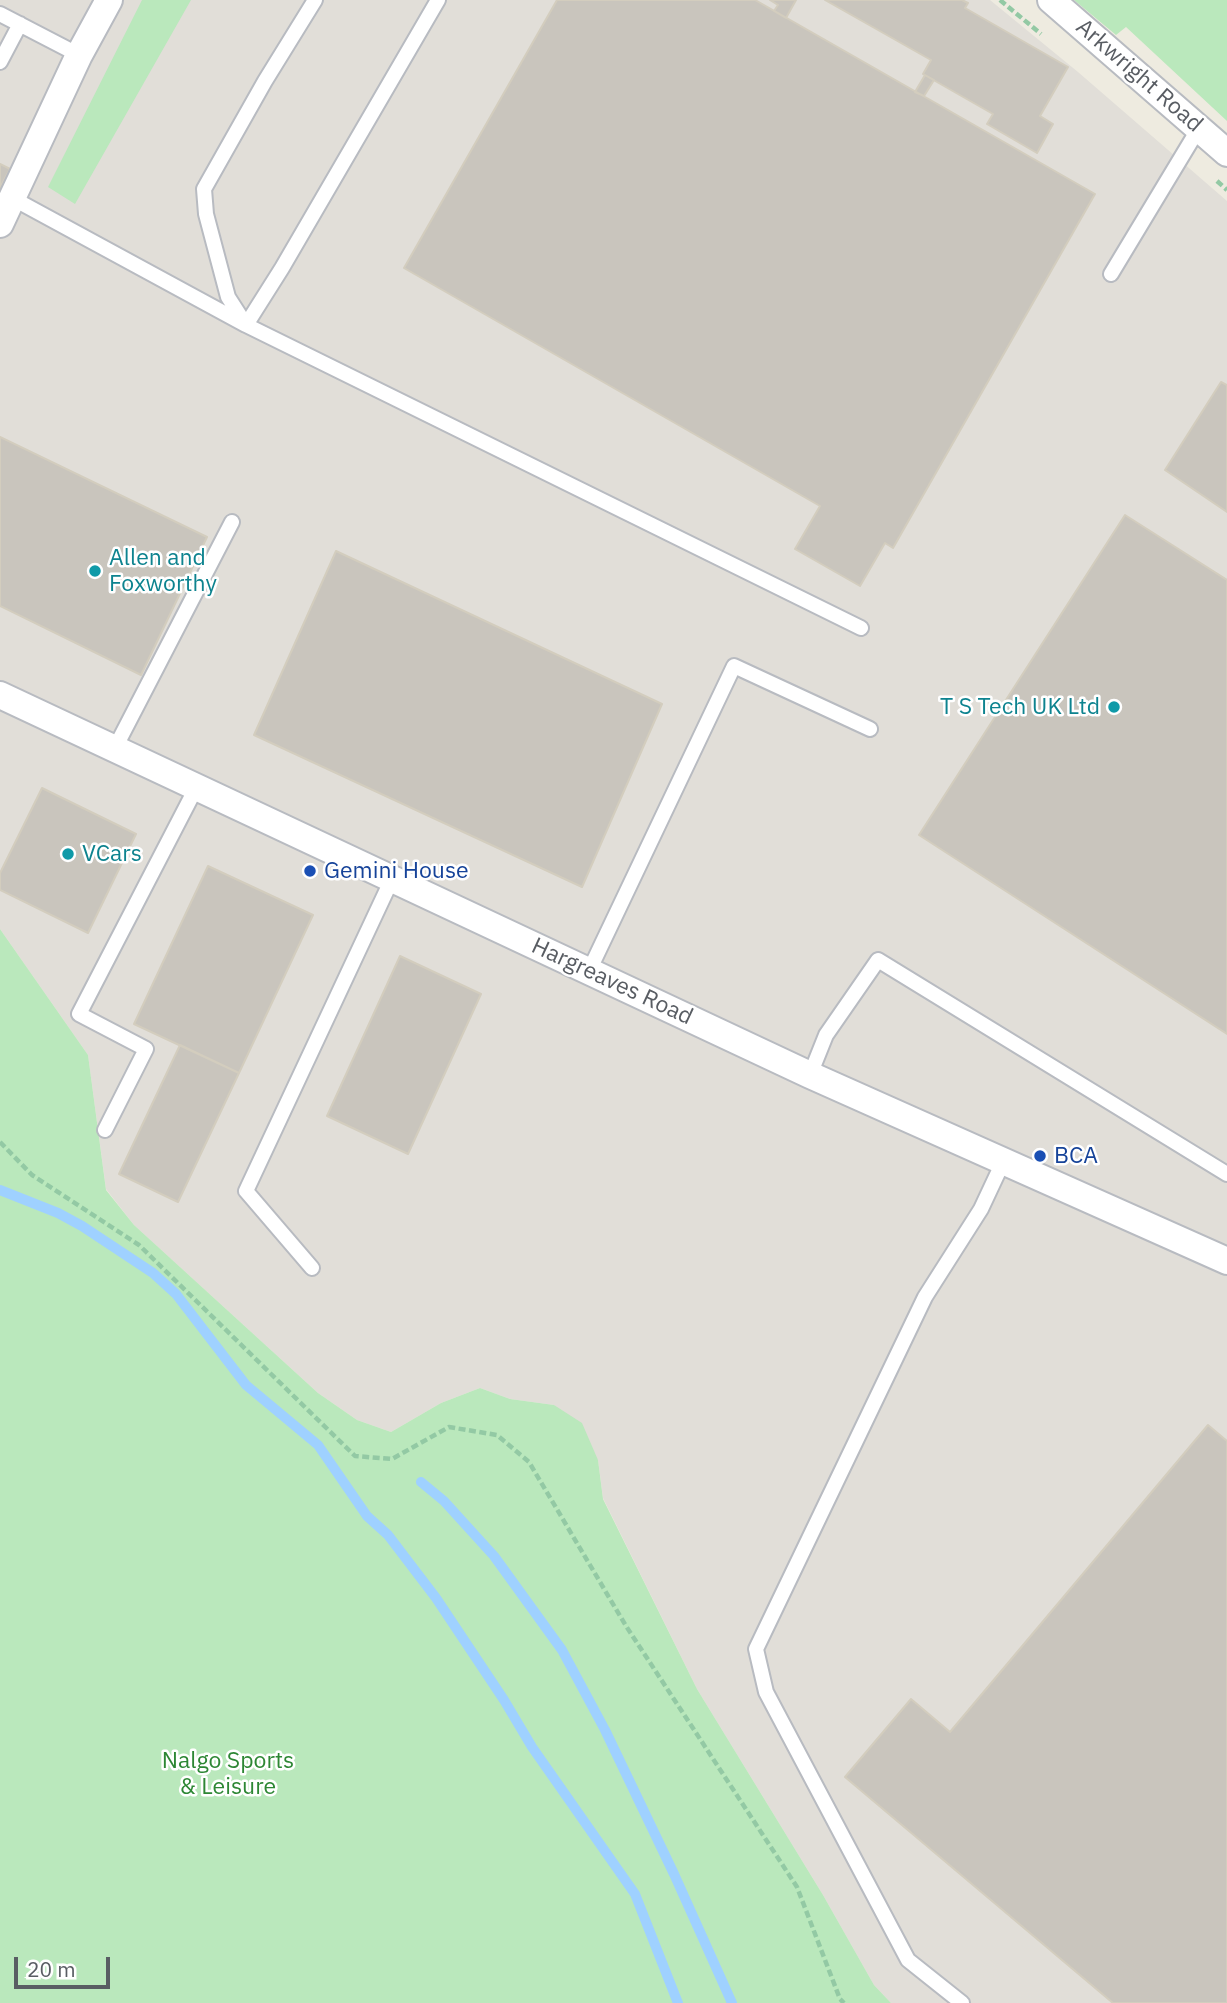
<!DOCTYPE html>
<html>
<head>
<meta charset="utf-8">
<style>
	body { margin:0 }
	#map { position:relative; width:1227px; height:2003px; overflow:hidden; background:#eeebe0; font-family:"IBM Plex Sans",sans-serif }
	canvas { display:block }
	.scale { position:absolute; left:14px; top:1957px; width:96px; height:32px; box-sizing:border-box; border:4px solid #595d63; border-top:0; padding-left:9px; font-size:21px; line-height:24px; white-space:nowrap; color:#595d63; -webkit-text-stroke:5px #fff; paint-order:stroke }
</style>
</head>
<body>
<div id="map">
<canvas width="1227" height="2003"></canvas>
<div class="scale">20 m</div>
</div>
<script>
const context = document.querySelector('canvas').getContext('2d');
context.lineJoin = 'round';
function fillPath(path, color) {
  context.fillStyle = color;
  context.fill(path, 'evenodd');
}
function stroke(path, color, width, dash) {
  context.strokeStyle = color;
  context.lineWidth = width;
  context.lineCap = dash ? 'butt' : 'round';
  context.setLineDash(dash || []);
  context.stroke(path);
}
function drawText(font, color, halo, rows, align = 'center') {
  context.font = font + ' "IBM Plex Sans",sans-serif';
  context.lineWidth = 5;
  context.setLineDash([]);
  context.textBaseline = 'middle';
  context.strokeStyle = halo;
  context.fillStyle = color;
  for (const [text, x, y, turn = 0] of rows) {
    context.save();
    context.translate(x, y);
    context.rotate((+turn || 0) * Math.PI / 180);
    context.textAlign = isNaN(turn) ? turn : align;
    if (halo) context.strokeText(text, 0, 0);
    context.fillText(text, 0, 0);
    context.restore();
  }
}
const industrial = new Path2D(`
	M0,0H990L1078,72L1227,201V2003H891L874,1985L823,1895L697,1689L603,1498L598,1460L554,1405L510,1399L480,1388L441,1403L391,1432L357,1420L318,1393L158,1247L134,1225L106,1189L88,1055L0,929Z`);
const green = new Path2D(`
	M142,0H191L75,204L48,187Z
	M1074,0H1227V121L1126,27L1116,35Z
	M0,929L88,1055L106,1190L134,1225L318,1393L357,1420L391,1432L441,1403L480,1388L510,1399L554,1405L582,1423L598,1460L603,1499L697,1689L823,1895L874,1985L891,2003H0Z`);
const stream = new Path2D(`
	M0,1190L58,1213L82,1226L153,1273L176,1294L246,1385L318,1445L367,1516L388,1535L436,1598L504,1700L532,1747L635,1894L678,2003
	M421,1482L444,1501L494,1556L562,1650L605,1730L674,1874L732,2003`);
const building = new Path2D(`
	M557,0H755L1095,194L893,548L885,543L860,586L795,549L820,506L404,268Z
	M770,0H796L786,18L774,11L778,5Z
	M825,0H962L968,3L965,8L1068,67L1040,116L1053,124L1037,153L987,124L993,114L923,74L931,60Z
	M925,75L934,80L924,96L915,92Z
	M0,164L10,169L0,188Z
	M1221,382L1227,385V512L1165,470Z
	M0,437L207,537L141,675L0,606Z
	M1125,515L1227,580V1034L919,835Z
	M336,551L662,704L582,887L254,735Z
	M42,788L136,834L88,933L0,890V873Z
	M208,866L313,915L239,1073L134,1024Z
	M400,956L481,994L408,1154L327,1116Z
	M180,1045L239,1073L178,1202L119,1174Z
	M1208,1425L1227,1441V2003H1113L845,1777L911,1699L950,1732Z`);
const path = new Path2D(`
	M1000,0L1041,34
	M1217,181L1227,190
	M0,1142L32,1175L139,1245L355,1456L392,1459L449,1427L497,1435L529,1462L626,1626L797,1887L840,1999L844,2003`);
const service = new Path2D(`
	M315,0L265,81L204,189L206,214L228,297L246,325L282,268L438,0
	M0,14L79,55
	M0,62L20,24
	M12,198L246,325L861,628
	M1111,274L1199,128
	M115,748L232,522
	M589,971L734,666L870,729
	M810,1075L826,1035L878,960L1227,1174
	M105,1130L146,1049L79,1014L196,788
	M312,1268L246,1191L392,879
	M962,2003L908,1960L766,1692L756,1649L925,1297L981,1209L1003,1162`);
const minor = new Path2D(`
	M1051,0L1227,153
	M0,224L79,55L109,0
	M0,695L810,1075L1227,1261`);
const markers = [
	[95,571,7,"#0f9aa8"],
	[1114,707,7,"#0f9aa8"],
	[68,854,7,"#0f9aa8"],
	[310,871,7,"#1a4fb4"],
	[1040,1156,7,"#1a4fb4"]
];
const streetNames = [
	["Arkwright Road",1139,76,41],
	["Hargreaves Road",612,982,25]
];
const cultureNames = [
	["Allen and",109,558],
	["Foxworthy",109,584],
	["T S Tech UK Ltd",1100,707,"right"],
	["VCars",82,854]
];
const transitNames = [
	["Gemini House",324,871],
	["BCA",1054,1156]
];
const parkNames = [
	["Nalgo Sports",228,1761],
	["& Leisure",228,1787]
];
fillPath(industrial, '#e1ded8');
fillPath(green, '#bae8bc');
stroke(stream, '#9fd1ff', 10);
fillPath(building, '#c9c5bd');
stroke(building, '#d3cdbe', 2);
stroke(service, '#b8bbc1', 18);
stroke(minor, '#b8bbc1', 30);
stroke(path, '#93c9a4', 4.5, [7, 3.5]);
stroke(service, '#fff', 14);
stroke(minor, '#fff', 26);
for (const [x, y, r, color] of markers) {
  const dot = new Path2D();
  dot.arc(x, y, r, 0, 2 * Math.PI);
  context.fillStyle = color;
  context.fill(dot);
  stroke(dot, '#fff', 2.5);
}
drawText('23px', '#595d63', '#fff', streetNames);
drawText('23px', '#0d838f', '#fff', cultureNames, 'left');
drawText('23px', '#164399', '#fff', transitNames, 'left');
drawText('23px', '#2d8734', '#fff', parkNames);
</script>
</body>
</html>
